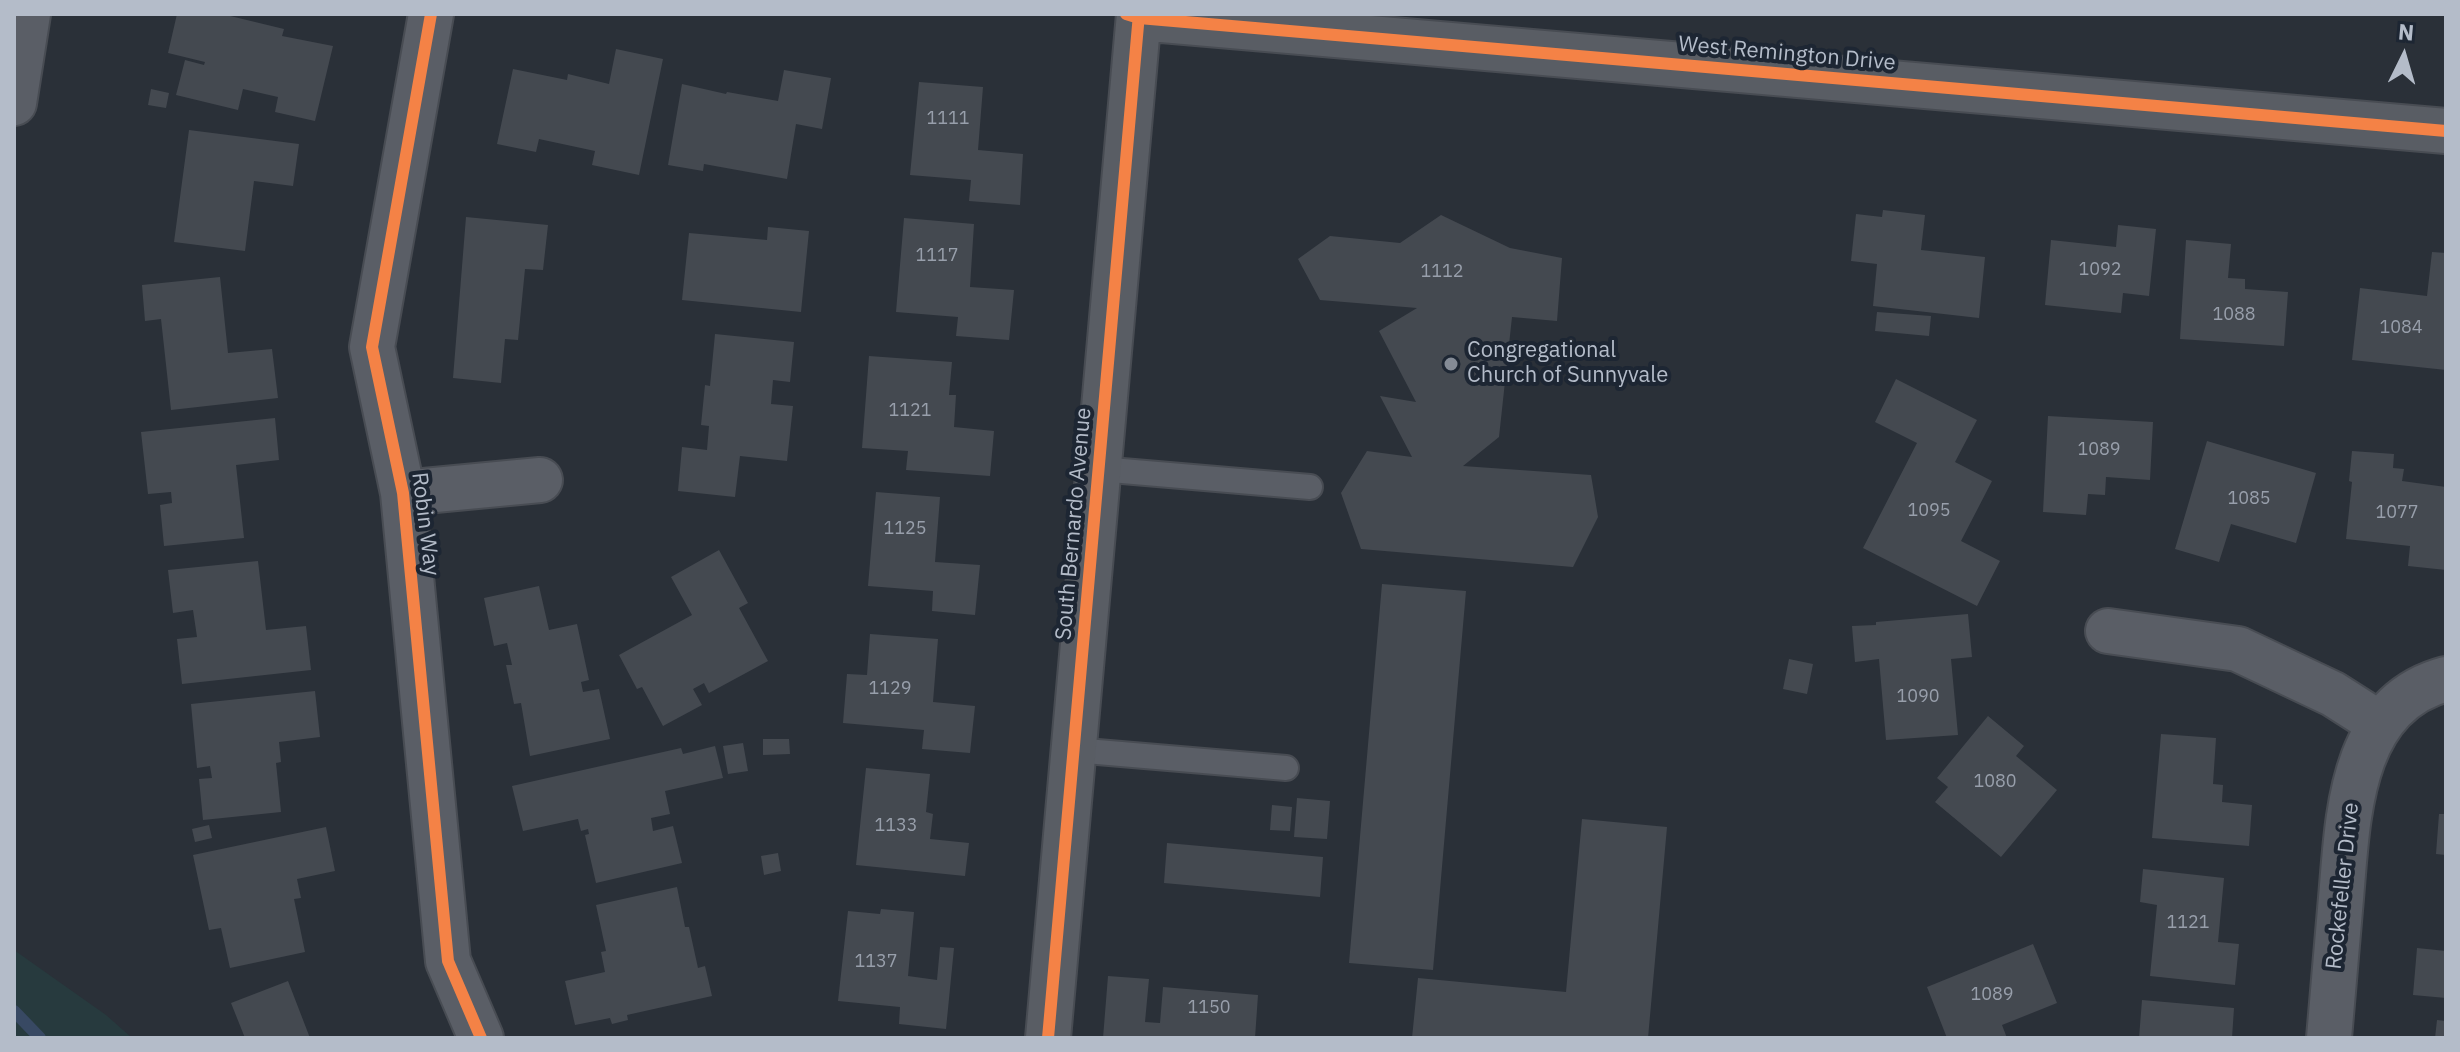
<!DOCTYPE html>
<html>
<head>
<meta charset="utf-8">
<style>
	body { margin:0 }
	#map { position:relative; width:2460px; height:1052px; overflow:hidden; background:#2a3038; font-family:"IBM Plex Sans",sans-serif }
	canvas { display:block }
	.frame { position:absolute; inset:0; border:16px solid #b4bcc9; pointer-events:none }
	.north { position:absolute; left:2364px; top:16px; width:80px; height:80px; -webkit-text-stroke:6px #1d2633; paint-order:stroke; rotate:5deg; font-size:22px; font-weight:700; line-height:32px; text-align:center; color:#b4bcc9 }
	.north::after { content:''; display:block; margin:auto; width:28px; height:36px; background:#b4bcc9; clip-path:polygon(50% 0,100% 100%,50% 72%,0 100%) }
</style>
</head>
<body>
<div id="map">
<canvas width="2460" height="1052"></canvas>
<div class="frame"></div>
<div class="north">N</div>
</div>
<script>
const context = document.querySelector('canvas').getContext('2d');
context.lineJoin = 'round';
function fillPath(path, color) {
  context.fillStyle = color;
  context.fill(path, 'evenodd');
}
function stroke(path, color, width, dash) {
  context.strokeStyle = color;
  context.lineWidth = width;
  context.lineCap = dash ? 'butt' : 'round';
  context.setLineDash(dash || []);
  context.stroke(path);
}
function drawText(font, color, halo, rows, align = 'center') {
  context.font = font + ' "IBM Plex Sans",sans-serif';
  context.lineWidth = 8;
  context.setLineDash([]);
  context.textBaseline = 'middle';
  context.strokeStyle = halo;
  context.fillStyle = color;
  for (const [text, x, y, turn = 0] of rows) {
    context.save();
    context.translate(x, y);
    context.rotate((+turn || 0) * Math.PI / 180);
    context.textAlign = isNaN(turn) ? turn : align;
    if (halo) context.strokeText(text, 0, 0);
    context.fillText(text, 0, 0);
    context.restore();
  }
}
const green = new Path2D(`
	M14,950L106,1015L132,1038H14Z`);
const stream = new Path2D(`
	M14,1011L40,1038`);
const building = new Path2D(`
	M177,14H222L284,29L282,36L333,46L315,121L275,112L278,97L243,89L238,110L176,95L185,60L204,65L205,62L168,53Z
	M616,49L663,59L639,175L592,165L595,151L539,139L536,152L497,144L513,69L567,80L568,74L609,84Z
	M784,70L831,78L822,129L796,124L787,179L704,164L703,171L668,165L682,84L726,94L727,92L778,101Z
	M919,82L983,87L978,150L1023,154L1020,205L969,201L971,180L910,175Z
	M151,89L169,93L166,108L148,105Z
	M189,130L299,144L293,186L254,181L245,251L174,242Z
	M1883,210L1925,215L1921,250L1985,257L1979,318L1873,306L1877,264L1851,261L1856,214L1882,217Z
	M1441,215L1510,248L1562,258L1557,321L1512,317L1499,437L1463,466L1591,475L1598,517L1573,567L1361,549L1341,493L1367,451L1412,457L1380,396L1416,402L1379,331L1417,308L1320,300L1298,259L1330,236L1400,243Z
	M466,217L548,225L543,270L525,269L518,340L505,339L501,383L453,378Z
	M904,218L974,224L970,287L1014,290L1009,340L956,336L958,317L896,312Z
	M2118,225L2156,229L2149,296L2123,293L2121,313L2045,305L2051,240L2116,247Z
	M768,227L809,231L801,312L682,300L689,233L767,240Z
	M2186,240L2231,244L2228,278L2245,279V289L2288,292L2284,346L2180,339Z
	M2432,252L2446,253V370L2352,360L2360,288L2427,296Z
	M220,277L228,353L272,349L278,398L171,410L161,319L145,321L142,285Z
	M1877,312L1931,316L1929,336L1875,331Z
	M715,334L794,342L790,382L773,380L771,404L793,406L787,461L740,456L735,497L678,491L682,447L707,450L709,426L701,425L705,385L710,386Z
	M869,356L952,362L949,395H956L954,427L994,431L990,476L906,470L908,451L862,448Z
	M1896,379L1977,420L1955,462L1992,481L1961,541L2000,561L1977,606L1863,548L1917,443L1875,422Z
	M2048,416L2153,422L2150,480L2106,477L2105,495L2088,494L2086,515L2043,512Z
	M275,418L279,460L236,465L244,538L164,546L160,505L172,503L171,492L148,494L141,432Z
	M2207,441L2316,473L2296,543L2231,524L2219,562L2175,549Z
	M2352,451L2394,454L2393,468L2404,469L2402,481L2446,487V570L2408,566L2410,546L2346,539L2352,482L2349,481Z
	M876,492L940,497L935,562L980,565L975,615L932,611L933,591L868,586Z
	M719,550L748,603L739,608L768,661L709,693L704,683L693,689L702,705L663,726L642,687L637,689L619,655L692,615L671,577Z
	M258,561L266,630L306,626L311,670L182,684L177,639L197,637L193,610L173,613L168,570Z
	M1382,584L1466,591L1433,970L1349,963Z
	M539,586L549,630L577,624L589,680L581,682L583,692L599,689L610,739L530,756L521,703L514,704L506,665H512L507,643L494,646L484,598Z
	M1968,614L1972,657L1951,659L1958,735L1886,740L1879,659L1855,662L1852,626L1876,625V622Z
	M870,634L938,639L933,702L975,706L970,753L922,749L924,730L843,723L847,674L867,675Z
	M1789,659L1813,664L1807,694L1783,689Z
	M315,691L320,737L279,742L281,762L276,763L281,812L203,820L199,779L212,778L210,766L197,768L191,704Z
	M1988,716L2024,746L2016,756L2057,790L2001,857L1935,802L1948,787L1937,778Z
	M2161,734L2216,738L2213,784L2223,785L2222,802L2252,805L2249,846L2152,838Z
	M763,739H789L790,754L763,755Z
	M743,743L748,771L728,774L723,746Z
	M715,746L723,778L665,791L670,814L651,818L653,831L673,826L682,863L596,883L585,835L589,834L588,829L581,831L578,819L523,831L512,786L681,748L683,754Z
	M866,768L930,774L926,812L933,814L930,839L969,843L965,876L856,865Z
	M1297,798L1330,801L1327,839L1294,837Z
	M1272,805L1292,807L1290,831L1270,830Z
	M2439,814H2446V855L2436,854Z
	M1582,819L1667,827L1648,1038H1412L1418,978L1566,992Z
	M209,825L212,838L195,842L192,829Z
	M326,827L335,871L297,879L301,898L294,899L305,952L230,968L221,928L209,930L193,855Z
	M1167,843L1323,857L1320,897L1164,883Z
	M778,853L781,871L764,875L761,856Z
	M2143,869L2224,878L2218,942L2239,944L2235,985L2150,976L2157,905L2140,902Z
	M677,887L685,927H689L698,968L705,966L712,996L627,1015L628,1020L612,1024L610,1018L575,1025L565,981L605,972L601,952L606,951L596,905Z
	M881,909L914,912L908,976L937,980L940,947L954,948L946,1029L899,1024L900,1007L838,1001L848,911L880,914Z
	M2033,944L2057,1003L2002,1025L2007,1038H1947L1927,987Z
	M2417,948L2446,951V998L2413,995Z
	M1108,976L1149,979L1145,1022L1160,1023L1163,987L1258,995L1255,1038H1103Z
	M288,981L310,1038H245L231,1003Z
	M2142,1000L2234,1008L2232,1038H2139Z
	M2437,1020L2446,1021V1038H2435Z`);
const lane = new Path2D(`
	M1099,469L1310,487
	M1074,750L1286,768`);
const street = new Path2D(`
	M431,14L372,347L403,493L448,961L481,1038
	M14,103L28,14
	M403,493L540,480
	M2108,631L2238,649L2333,694L2380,724
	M2329,1038C2333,991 2337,945 2341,898C2348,818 2349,705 2446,679`);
const secondary = new Path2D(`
	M1139,18L2446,131
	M1048,1038L1139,14`);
const cycleway = new Path2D(`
	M431,14L372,347L403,493L448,961L481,1038
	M1126,14L1139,18L2446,131
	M1048,1038L1139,14`);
const markers = [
	[1451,364,8,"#848b96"]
];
const numberNames = [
	["1111",948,119],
	["1117",937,256],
	["1092",2100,270],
	["1112",1442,272],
	["1088",2234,315],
	["1084",2401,328],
	["1121",910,411],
	["1089",2099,450],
	["1085",2249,499],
	["1095",1929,511],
	["1077",2397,513],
	["1125",905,529],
	["1129",890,689],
	["1090",1918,697],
	["1080",1995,782],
	["1133",896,826],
	["1121",2188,923],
	["1137",876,962],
	["1089",1992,995],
	["1150",1209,1008]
];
const streetNames = [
	["West Remington Drive",1787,54,5],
	["Robin Way",425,524,83],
	["South Bernardo Avenue",1074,524,-85],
	["Rockefeller Drive",2343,886,-84]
];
const poiNames = [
	["Congregational",1467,351],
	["Church of Sunnyvale",1467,376]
];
fillPath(green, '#273a3e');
stroke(stream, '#384963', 12);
fillPath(building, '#444950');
stroke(lane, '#484c53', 28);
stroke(street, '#484c53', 48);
stroke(secondary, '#484c53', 48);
stroke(lane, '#5a5e66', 24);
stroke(street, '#5a5e66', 44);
stroke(secondary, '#595d64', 44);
stroke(cycleway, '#f48246', 12);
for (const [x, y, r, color] of markers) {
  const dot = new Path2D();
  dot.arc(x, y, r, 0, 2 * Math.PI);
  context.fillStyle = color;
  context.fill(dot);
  stroke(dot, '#1d2633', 3);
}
drawText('18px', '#989fab', null, numberNames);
drawText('22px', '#b4bcc9', '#1d2633', streetNames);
drawText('22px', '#b4bcc9', '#1d2633', poiNames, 'left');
</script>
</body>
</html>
